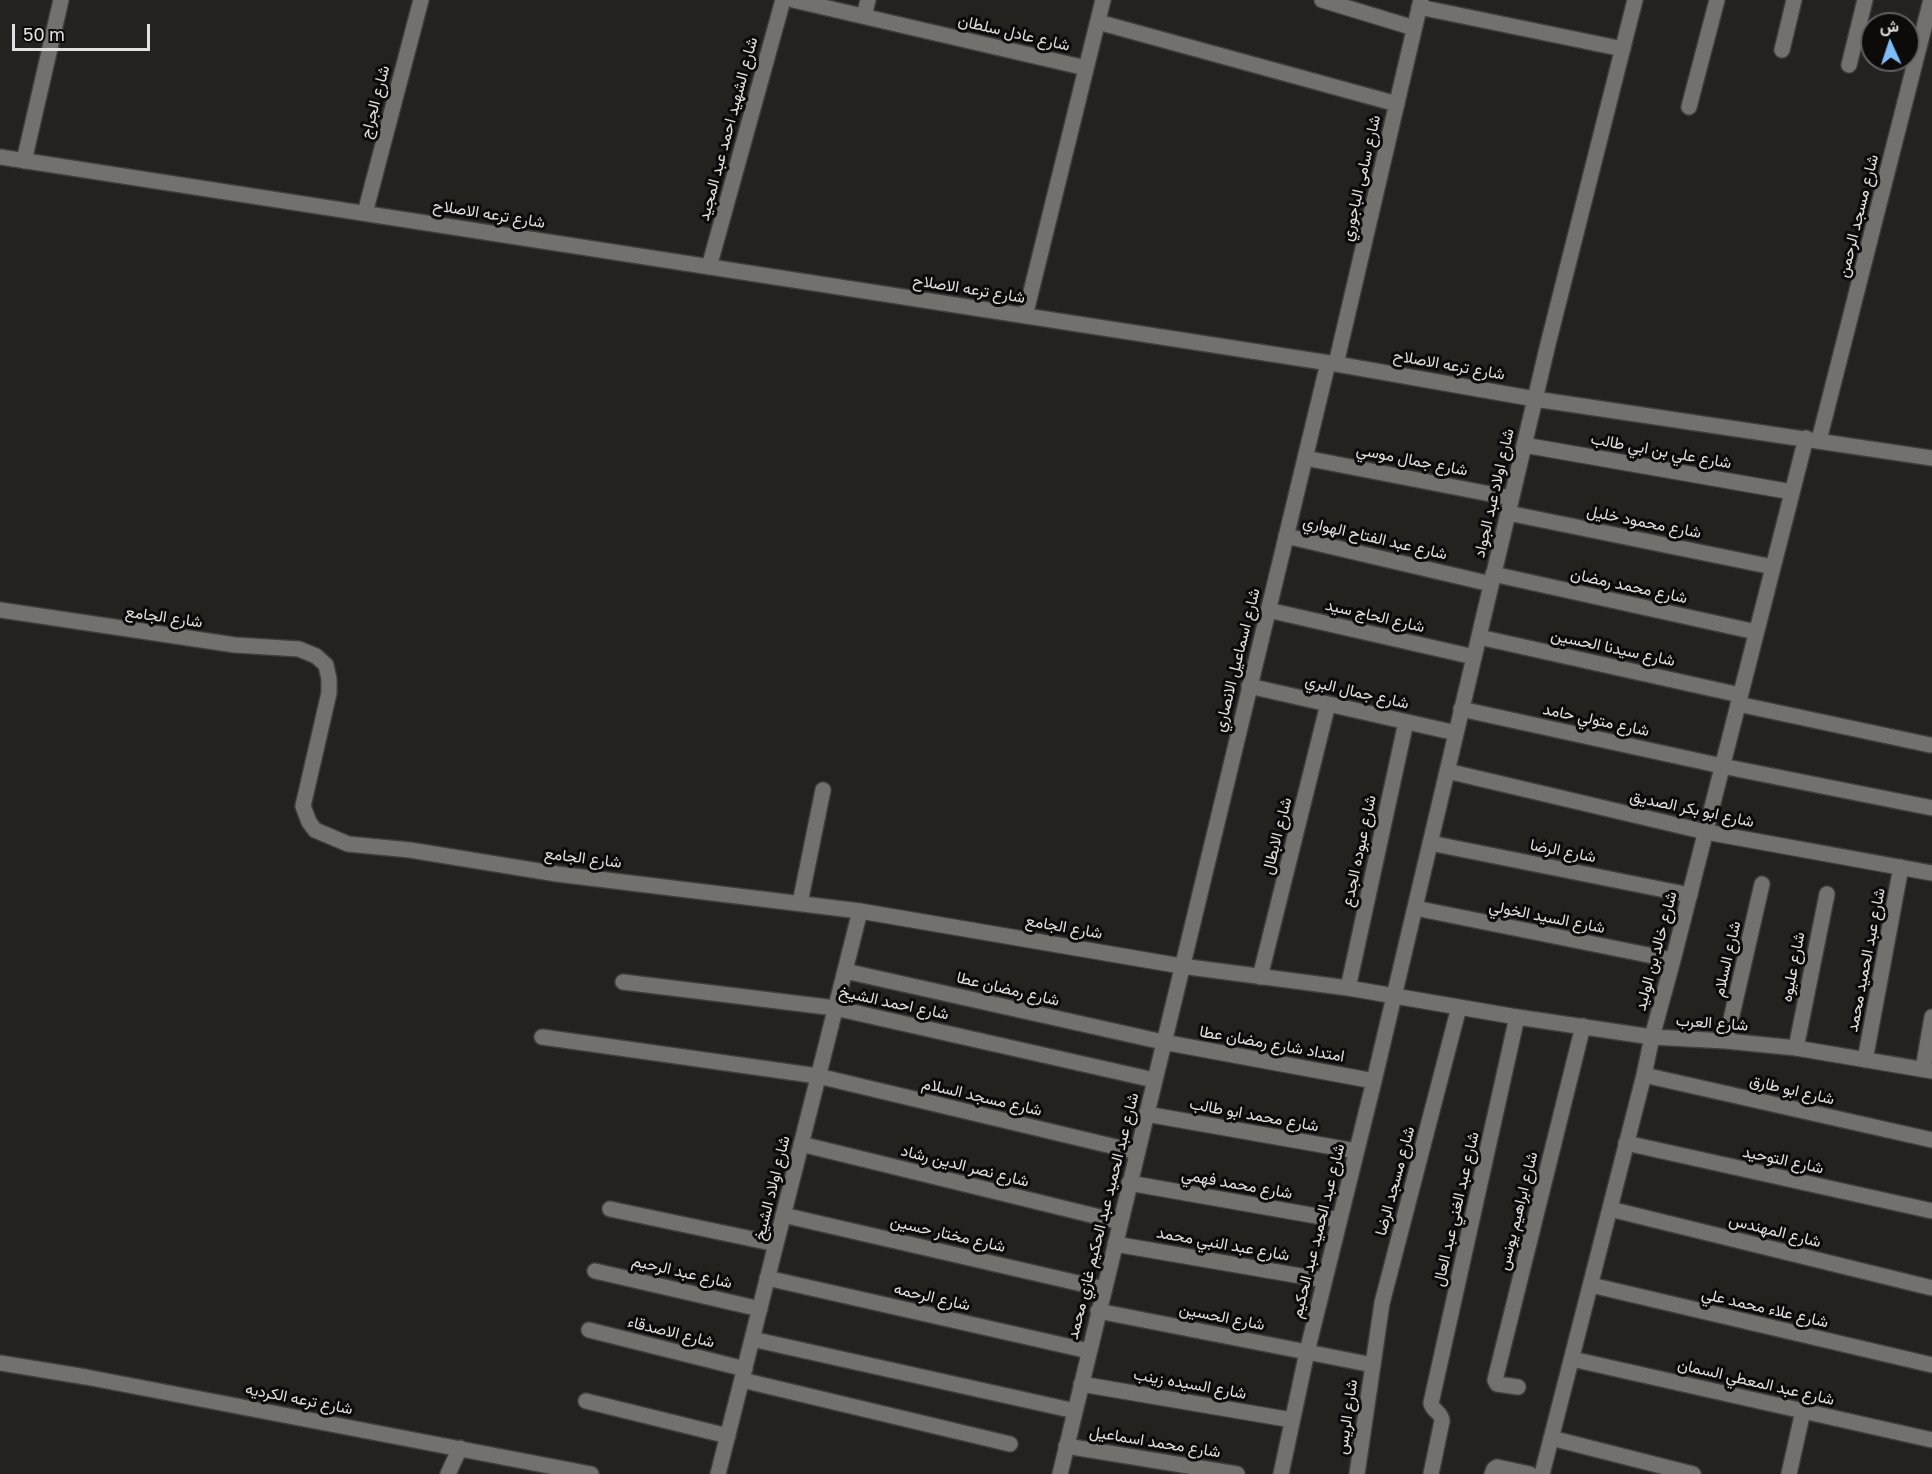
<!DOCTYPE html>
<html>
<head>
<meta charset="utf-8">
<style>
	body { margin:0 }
	#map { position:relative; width:1932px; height:1474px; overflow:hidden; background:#23221f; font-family:"Golos Text",Vazirmatn,sans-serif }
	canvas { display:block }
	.north { position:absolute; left:1860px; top:12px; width:60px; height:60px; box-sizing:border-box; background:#0c0b0a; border:2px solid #61605f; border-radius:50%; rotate:357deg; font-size:16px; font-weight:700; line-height:24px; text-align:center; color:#e1e0de }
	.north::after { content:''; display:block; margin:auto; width:21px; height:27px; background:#7ebdf9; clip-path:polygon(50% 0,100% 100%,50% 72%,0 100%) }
	.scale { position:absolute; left:12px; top:24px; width:138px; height:27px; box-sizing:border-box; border:3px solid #e1e0de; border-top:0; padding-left:8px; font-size:18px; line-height:21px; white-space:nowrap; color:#e1e0de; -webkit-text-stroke:4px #0c0b0a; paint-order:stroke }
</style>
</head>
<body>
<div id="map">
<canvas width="1932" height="1474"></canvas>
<div class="north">ش</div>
<div class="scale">50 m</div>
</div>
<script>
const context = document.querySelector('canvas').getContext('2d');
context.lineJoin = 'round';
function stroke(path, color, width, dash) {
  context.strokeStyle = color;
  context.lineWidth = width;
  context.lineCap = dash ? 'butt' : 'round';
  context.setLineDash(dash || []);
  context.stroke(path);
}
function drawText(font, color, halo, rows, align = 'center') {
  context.font = font + ' "Golos Text",Vazirmatn,sans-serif';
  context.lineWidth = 6;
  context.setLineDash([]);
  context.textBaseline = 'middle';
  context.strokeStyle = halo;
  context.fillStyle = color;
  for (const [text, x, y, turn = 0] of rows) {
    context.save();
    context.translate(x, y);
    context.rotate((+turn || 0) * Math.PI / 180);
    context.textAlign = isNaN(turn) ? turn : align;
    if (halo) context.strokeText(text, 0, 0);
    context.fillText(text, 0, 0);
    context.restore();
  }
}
const minor = new Path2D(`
	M793,0L1086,68
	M1322,0L1414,28
	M1419,7L1623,49
	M864,16L868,0
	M1098,22L1397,104
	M1782,50L1794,0
	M1849,65L1865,0
	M1689,107L1717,0
	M0,157L1336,364L1535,399L1932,458
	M24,161L61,0
	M365,213L421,0
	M709,267L783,0
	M1025,316L1103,0
	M1336,364L1421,0
	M1819,440L1931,0
	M1524,445L1792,492
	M1305,458L1511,498
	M1508,513L1773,567
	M1286,536L1491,584
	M1493,574L1756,632
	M0,610L235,645L299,649L316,656L326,665L329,679V693L303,806L309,822L315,830L348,844L410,850L557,874L860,911L1181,966L1348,988L1517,1017L1652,1037L1726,1041L1796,1048L1932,1071
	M1268,610L1474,657
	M1479,637L1740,695
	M1249,686L1456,733
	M1738,704L1930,745
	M1461,709L1722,766L1932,808
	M1447,771L1706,832L1932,873
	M1430,843L1690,895
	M800,903L823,790
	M1415,908L1673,960
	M845,971L1163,1042L1374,1081
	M1260,977L1328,704
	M623,982L835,1008L1154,1080
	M1348,988L1406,722
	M542,1037L818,1076L1137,1152
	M1726,1041L1762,884
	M1796,1048L1827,894
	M1865,1060L1901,867
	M1923,1069L1932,1017
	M1644,1075L1932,1140
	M1146,1114L1356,1151
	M1626,1143L1932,1211
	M801,1144L1120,1222
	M1129,1183L1339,1220
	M610,1209L776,1244
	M1610,1209L1932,1288
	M783,1215L1104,1289
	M1115,1244L1324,1280
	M595,1271L760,1309
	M767,1278L1089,1351
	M1591,1285L1932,1365
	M1098,1311L1373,1365
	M589,1330L745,1369
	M752,1339L1075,1411
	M1572,1359L1932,1440
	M0,1363L86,1377L591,1474
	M742,1380L1010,1444
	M1081,1384L1292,1420
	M1518,1387L1497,1384L1495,1380L1583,1026
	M586,1401L728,1436
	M1551,1438L1693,1474
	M1066,1446L1237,1474
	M448,1474L460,1448
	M718,1474L860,911
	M1060,1474L1328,363
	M1281,1474L1307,1352L1374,1081L1548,344L1635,0
	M1357,1474L1382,1303L1459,1007
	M1431,1474L1442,1421C1442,1412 1432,1411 1431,1403L1517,1017
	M1492,1474L1494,1469L1497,1467L1530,1474
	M1542,1474L1644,1075L1652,1037L1673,960L1806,438
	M1789,1474L1803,1411`);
const streetNames = [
	["شارع عادل سلطان",1014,33,13],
	["شارع الجراج",375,102,-75],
	["شارع الشهيد احمد عبد المجيد",728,129,-75],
	["شارع سامى الباجوري",1361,178,-77],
	["شارع ترعه الاصلاح",489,214,9],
	["شارع مسجد الرحمن",1858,216,-76],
	["شارع ترعه الاصلاح",969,289,9],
	["شارع ترعه الاصلاح",1449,365,10],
	["شارع علي بن ابي طالب",1661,451,10],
	["شارع جمال موسي",1412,460,11],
	["شارع اولاد عبد الجواد",1494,493,-77],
	["شارع محمود خليل",1644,522,11],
	["شارع عبد الفتاح الهواري",1375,538,13],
	["شارع محمد رمضان",1629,586,12],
	["شارع الحاج سيد",1375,616,13],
	["شارع الجامع",164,617,8],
	["شارع سيدنا الحسين",1613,648,12],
	["شارع اسماعيل الانصاري",1237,660,-76],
	["شارع جمال البري",1357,692,13],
	["شارع متولي حامد",1596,720,12],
	["شارع ابو بكر الصديق",1692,809,12],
	["شارع الابطال",1277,836,-76],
	["شارع عبوده الجدع",1359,851,-78],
	["شارع الرضا",1563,851,11],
	["شارع الجامع",583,858,7],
	["شارع السيد الخولي",1547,917,11],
	["شارع الجامع",1064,927,10],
	["شارع خالد بن الوليد",1656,951,-75],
	["شارع السلام",1727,959,-77],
	["شارع عبد الحميد محمد",1866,960,-79],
	["شارع عليوه",1793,967,-79],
	["شارع رمضان عطا",1008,989,13],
	["شارع احمد الشيخ",894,1003,12],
	["شارع العرب",1712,1023,4],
	["امتداد شارع رمضان عطا",1272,1044,10],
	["شارع ابو طارق",1792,1090,13],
	["شارع مسجد السلام",982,1097,13],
	["شارع محمد ابو طالب",1254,1115,10],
	["شارع التوحيد",1783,1160,12],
	["شارع نصر الدين رشاد",965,1166,14],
	["شارع مسجد الرضا",1395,1181,-75],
	["شارع محمد فهمي",1237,1184,10],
	["شارع اولاد الشيخ",772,1188,-76],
	["شارع عبد الغني عبد العال",1456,1209,-77],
	["شارع ابراهيم يونس",1518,1211,-76],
	["شارع عبد الحميد عبد الحكيم غازي محمد",1103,1216,-76],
	["شارع عبد الحميد عبد الحكيم",1318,1231,-76],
	["شارع المهندس",1775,1231,14],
	["شارع مختار حسين",948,1234,13],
	["شارع عبد النبي محمد",1223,1244,10],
	["شارع عبد الرحيم",682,1272,13],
	["شارع الرحمه",932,1297,13],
	["شارع علاء محمد علي",1765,1308,13],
	["شارع الحسين",1222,1317,11],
	["شارع الاصدقاء",671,1332,14],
	["شارع عبد المعطي السمان",1756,1382,13],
	["شارع السيده زينب",1190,1384,10],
	["شارع ترعه الكرديه",299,1399,11],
	["شارع الريس",1347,1417,-82],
	["شارع محمد اسماعيل",1155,1442,9]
];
stroke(minor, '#403e3c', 18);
stroke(minor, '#73716e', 15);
drawText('16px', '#e1e0de', '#0c0b0a', streetNames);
</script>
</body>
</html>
